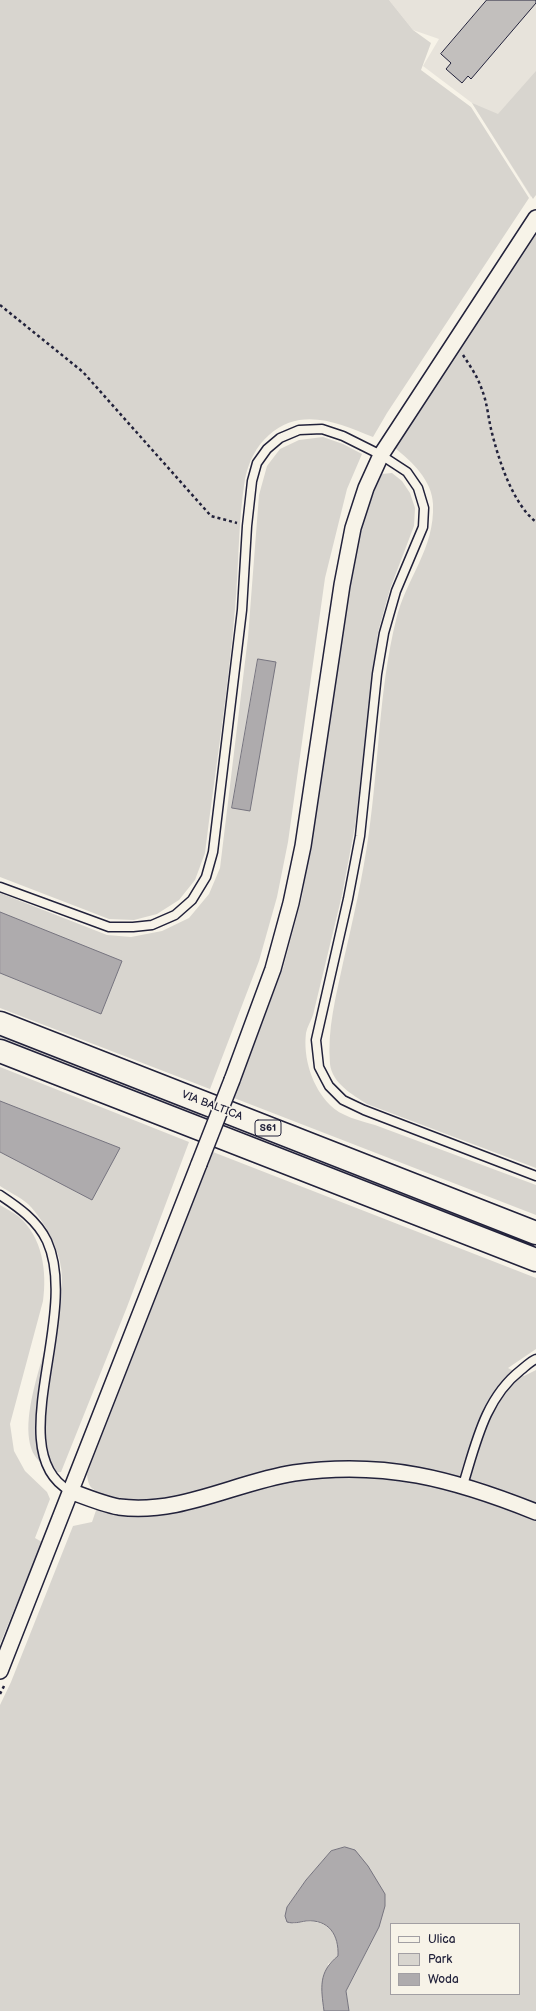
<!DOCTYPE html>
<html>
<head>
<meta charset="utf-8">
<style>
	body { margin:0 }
	#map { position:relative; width:536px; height:2011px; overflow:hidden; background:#f7f3e8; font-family:"Balsamiq Sans",sans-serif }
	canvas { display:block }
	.legend { position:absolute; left:390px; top:1923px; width:130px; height:72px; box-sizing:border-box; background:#f7f3e8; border:1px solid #a29fa3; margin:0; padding:5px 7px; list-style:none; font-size:12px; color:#22223b }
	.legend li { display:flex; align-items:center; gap:8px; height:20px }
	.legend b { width:20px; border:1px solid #a29fa3 }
</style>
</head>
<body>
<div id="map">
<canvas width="536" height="2011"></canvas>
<ul class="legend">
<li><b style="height:5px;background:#f7f3e8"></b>Ulica</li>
<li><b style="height:11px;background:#d8d5cf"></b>Park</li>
<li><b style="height:11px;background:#aeabad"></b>Woda</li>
</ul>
</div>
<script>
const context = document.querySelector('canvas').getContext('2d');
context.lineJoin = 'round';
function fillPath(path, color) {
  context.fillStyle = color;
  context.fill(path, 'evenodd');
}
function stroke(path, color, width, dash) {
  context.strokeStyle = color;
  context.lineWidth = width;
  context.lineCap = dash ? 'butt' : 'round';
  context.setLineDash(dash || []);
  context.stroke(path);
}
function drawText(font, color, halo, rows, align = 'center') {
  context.font = font + ' "Balsamiq Sans",sans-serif';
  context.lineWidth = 3;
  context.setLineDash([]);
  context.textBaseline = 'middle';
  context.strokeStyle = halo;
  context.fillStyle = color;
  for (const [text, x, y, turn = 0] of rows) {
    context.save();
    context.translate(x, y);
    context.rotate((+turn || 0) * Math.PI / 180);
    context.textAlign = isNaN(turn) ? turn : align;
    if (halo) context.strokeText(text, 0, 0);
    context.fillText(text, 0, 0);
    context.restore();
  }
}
const built = new Path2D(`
	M389,0H536V189L531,197L472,103L423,66L439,39L413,30Z`);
const green = new Path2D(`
	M0,0H389L413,30L431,43L421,70L471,107L529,198L387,413L373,437C339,423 301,406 269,435C256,446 248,463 245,479C238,522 239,566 235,609C228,691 215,772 205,853L195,880L179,900L157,914L134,920L109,919L0,877Z
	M536,71V195L533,199L472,103L498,114Z
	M536,231V1168L367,1104C353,1095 332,1083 330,1064C327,1030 336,996 343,963C353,920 363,876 369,832C379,762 379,689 396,620C406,578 435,549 433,504C432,480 412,462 395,448Z
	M323,437L343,444L362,454L347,489L325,578L288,842L277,897L259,961L210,1089L0,1008V893L107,935L131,937L162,931L189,918L209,894L220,868L248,637L259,495L267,466L280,449L299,440Z
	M392,473L402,481L410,493L415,508L414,526L390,589L378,632L355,826L342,895L313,1015C311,1021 307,1027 306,1033C303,1058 312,1087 330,1105C340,1116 361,1121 375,1125L536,1185V1215L234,1098L283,968L302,897L350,583C357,544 365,509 382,474Z
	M0,1033L201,1112L198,1119L0,1042Z
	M0,1067L189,1142L127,1307L61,1472L52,1473C46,1468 39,1462 35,1456C11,1417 61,1323 62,1278C62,1253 45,1221 28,1204C20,1197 9,1192 0,1186Z
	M213,1152L536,1278V1349L508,1368L524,1376L536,1370V2011H349L346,1991L379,1927L331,1851L306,1880L287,1907L293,1924C321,1917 339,1925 338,1956L328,1964L323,1997L324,2011H0V1705L11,1682L73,1526L92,1522L102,1493C91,1490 88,1486 87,1474ZM391,1924H519V1994H391Z
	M0,1205C6,1209 13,1212 18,1216C43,1237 47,1272 43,1301L10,1424L14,1451L25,1471L47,1492L50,1499L35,1538L42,1542L0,1644Z`);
const water = new Path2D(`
	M258,659L276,662L250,811L232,808Z
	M0,912L122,961L101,1014L0,973Z
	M0,1101L120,1148L92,1200L0,1152Z
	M345,1847L355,1850L368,1866L385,1894V1906L379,1927L346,1991L349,2011H324C321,1988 318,1972 338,1956C339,1935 329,1919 306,1921C299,1922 294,1924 287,1922L285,1916L287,1907L306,1880L331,1851Z`);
const building = new Path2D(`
	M487,0H536V3L471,79L468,76L462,83L446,69L451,63L441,54Z`);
const path = new Path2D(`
	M0,305L83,372L211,516L237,523
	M463,355C470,366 478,377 482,390C487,402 488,416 491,429C498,458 512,503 536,522
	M0,1694L5,1684`);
const service = new Path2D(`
	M0,887L109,927H133L152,925L175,915L192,900L206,877L213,852L242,610L247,526L252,481L257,463L267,449L280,438L299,430L322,429L343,436L381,455L407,472L418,488L424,508L423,527L396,591L384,633L377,674L360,836L348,899L316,1040L319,1067L329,1086L343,1100L364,1110L536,1176
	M0,1195C18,1207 37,1220 47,1241C81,1316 0,1452 70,1491
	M463,1485C476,1443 485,1398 521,1370C526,1366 531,1361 536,1359`);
const minor = new Path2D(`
	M232,1080L273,969L291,903L303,846L342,585L353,528L366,488L381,455L536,218
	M70,1491C86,1497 103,1504 119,1507C180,1515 236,1482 294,1473C383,1460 454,1479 536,1512
	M0,1671L199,1164`);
const motorway = new Path2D(`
	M0,1023L536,1233
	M0,1051L536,1260`);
const minorBridge = new Path2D(`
	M199,1164L232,1080`);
const shields = [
	[268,1128,26]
];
const shieldNames = [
	["S61",268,1128]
];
const streetNames = [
	["VIA BALTICA",212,1106,21]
];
fillPath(built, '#e7e3db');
fillPath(green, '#d8d5cf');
fillPath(water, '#aeabad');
stroke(water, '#76747f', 1);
fillPath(building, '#c2bfbd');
stroke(building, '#22223b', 1);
stroke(service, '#22223b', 11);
stroke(minor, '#22223b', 18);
stroke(motorway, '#22223b', 25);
stroke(path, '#22223b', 2.5, [3, 3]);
stroke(service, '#f7f3e8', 8);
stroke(minor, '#f7f3e8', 15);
stroke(motorway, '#f7f3e8', 22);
stroke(minorBridge, '#22223b', 18, []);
stroke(minorBridge, '#f7f3e8', 15);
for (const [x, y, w] of shields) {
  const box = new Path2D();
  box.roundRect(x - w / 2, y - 8, w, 16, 3);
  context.fillStyle = '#f7f3e8';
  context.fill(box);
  stroke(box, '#22223b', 1);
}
drawText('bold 10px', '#22223b', null, shieldNames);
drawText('11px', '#22223b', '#f7f3e8', streetNames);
</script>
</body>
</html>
